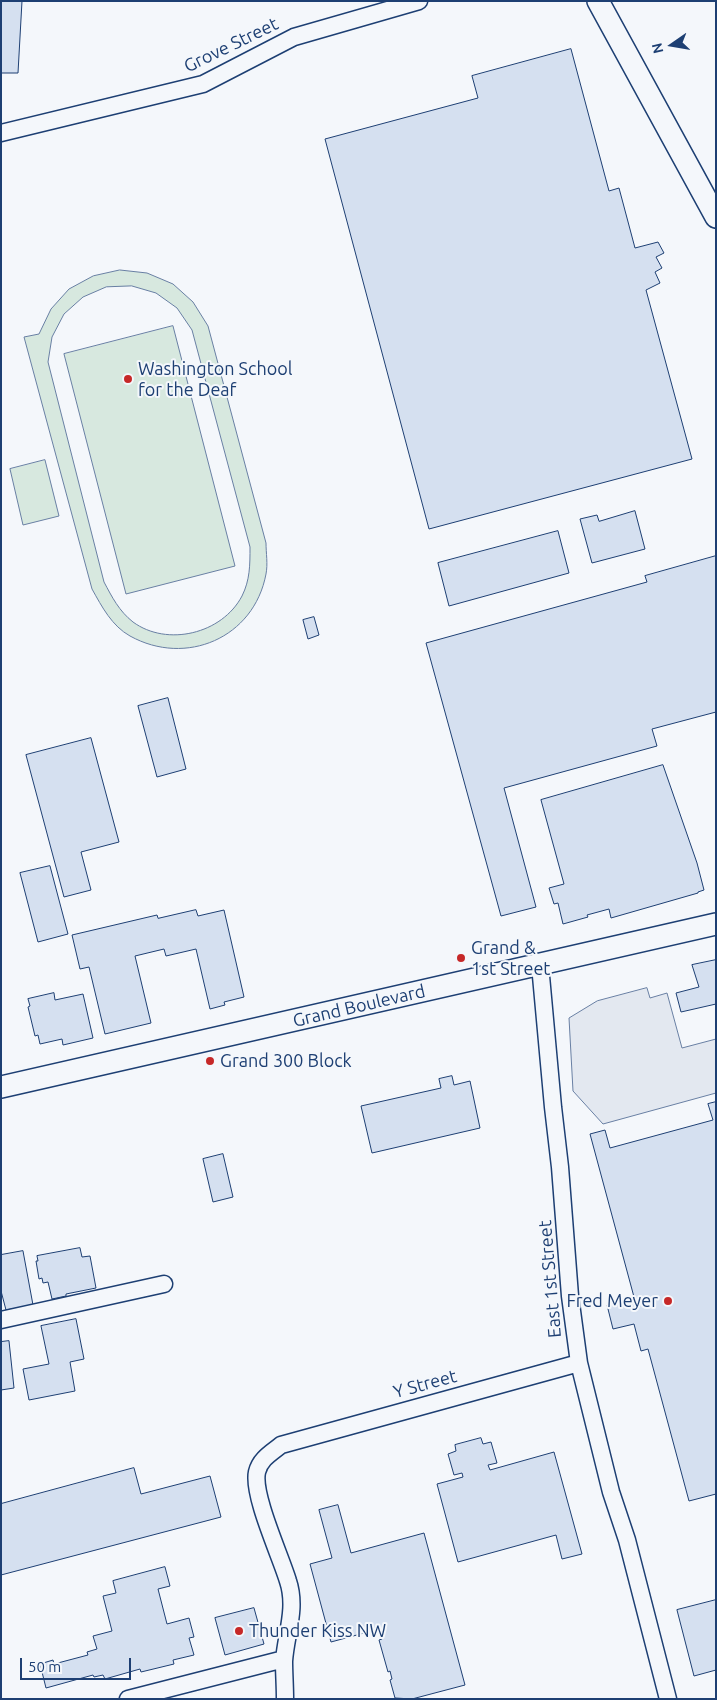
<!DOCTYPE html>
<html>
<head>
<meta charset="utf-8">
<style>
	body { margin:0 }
	#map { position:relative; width:717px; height:1700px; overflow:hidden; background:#f4f7fb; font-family:Ubuntu,sans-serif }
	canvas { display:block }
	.frame { position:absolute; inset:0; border:2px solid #1d3f73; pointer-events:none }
	.north { position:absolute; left:647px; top:20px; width:50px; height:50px; -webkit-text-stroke:4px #f4f7fb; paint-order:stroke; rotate:257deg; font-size:14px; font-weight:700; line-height:20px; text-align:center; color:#1d3f73 }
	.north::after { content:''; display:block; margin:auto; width:18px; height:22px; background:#1d3f73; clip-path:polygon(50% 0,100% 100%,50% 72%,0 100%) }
	.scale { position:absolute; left:20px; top:1658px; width:111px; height:22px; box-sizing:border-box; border:2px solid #1d3f73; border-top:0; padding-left:6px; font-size:15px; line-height:18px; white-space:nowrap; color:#1d3f73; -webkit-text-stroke:4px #f4f7fb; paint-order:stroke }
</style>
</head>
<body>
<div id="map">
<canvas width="717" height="1700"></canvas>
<div class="frame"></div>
<div class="north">N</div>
<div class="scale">50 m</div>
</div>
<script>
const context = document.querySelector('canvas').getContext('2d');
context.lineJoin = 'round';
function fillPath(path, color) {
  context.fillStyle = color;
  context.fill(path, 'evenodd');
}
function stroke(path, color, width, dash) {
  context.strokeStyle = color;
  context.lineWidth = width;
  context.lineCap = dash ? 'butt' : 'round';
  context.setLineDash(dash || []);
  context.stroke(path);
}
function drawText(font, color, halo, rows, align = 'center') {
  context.font = font + ' Ubuntu,sans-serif';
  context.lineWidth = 4;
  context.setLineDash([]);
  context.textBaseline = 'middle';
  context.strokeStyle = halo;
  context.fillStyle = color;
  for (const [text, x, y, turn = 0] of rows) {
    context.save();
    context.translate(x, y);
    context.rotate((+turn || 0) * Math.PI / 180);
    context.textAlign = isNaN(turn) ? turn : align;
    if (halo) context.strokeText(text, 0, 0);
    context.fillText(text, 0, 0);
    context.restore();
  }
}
const green = new Path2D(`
	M120,270L147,273L173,284L193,302L208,326L266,543C266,553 268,564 266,574C254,638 186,667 130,636C112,626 102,607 92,589L24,337L39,334L51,309L69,289L93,276ZM132,286L156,293L177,308L192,330L250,547C250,565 250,580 242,596C222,634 167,647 133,622C119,611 112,597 104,582L48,362L52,337L64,314L83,297L106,287Z
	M173,326L235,566L126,594L64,354Z
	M45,460L59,516L23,525L10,469Z`);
const parking = new Path2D(`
	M647,988L650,998L667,993L682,1048L716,1039V1093L603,1124L573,1091L569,1018L597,1001Z`);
const building = new Path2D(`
	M1,1H22L18,73H1Z
	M571,49L609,191L619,188L635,248L658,242L664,253L656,257L662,268L655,272L660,283L646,290L692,459L429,529L325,139L478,98L472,76Z
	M635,511L645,549L592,563L580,519L597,515L599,521Z
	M558,531L569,573L449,606L438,563Z
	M716,556V712L652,729L657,746L504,788L536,907L501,916L426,643L647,582L645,576Z
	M314,617L319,635L308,639L303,620Z
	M168,698L186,769L157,777L138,706Z
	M91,738L119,842L81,852L91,890L64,897L26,755Z
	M663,765L697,863L704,890L698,892V893L611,918L609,909L587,915L588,917L563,924L558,903L554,904L549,888L564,884L541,800Z
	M50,866L68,934L38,942L20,873Z
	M196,910L198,916L224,910L244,997L224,1002L225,1005L210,1009L196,949L166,956L164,949L135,956L151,1023L105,1034L89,967L80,969L72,935L157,915L158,918Z
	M716,960V1004L681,1012L676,993L699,987L692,965Z
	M54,993L55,1000L83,994L93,1038L63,1045L62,1039L40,1044L38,1035L35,1036L28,1007L30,1006L28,999Z
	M452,1076L454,1085L470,1081L480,1128L372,1153L361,1106L441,1088L439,1079Z
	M716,1102V1494L689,1501L648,1349L641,1351L634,1324L613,1329L607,1305L634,1297L590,1134L605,1130L610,1148L713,1120L708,1104Z
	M223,1154L233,1197L213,1202L203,1159Z
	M80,1248L82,1257L90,1256L96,1288L66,1294V1296L52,1299L48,1282L43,1283L42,1278L39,1279L36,1261H38L37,1256Z
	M23,1251L33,1305L6,1310L1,1291V1255Z
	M76,1319L84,1359L70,1362L75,1391L29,1400L23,1369L49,1364L41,1326Z
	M9,1341L14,1388L1,1390V1342Z
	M481,1438L483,1444L491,1442L497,1463L488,1465L490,1470L554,1452L582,1554L562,1559L556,1535L458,1562L437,1484L463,1477L462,1473L454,1475L448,1454L456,1451L455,1445Z
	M134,1468L141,1494L210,1476L221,1517L1,1575V1504Z
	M338,1505L351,1553L424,1533L465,1685L412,1699L395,1698L390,1680L392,1679L390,1671L388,1672L379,1640L382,1639L379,1629L331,1642L310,1564L332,1558L319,1510Z
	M165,1567L170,1586L158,1589L167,1624L189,1618L194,1637L189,1638L194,1655L173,1660L174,1664L141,1672L140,1669L105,1679L103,1675L94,1677L93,1675L46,1688L40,1664L53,1660L54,1664L88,1655L87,1652L97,1649L93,1636L112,1631L103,1596L116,1593L113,1581Z
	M716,1600V1670L694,1676L677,1610Z
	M254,1608L264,1644L225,1655L215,1618Z`);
const minor = new Path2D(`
	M1,133L203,84L294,37L419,1
	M540,965L553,1107L560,1167L570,1296L579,1363L611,1492L627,1540L668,1699
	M1,1320L164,1284
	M128,1699L284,1659
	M285,1699C285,1686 284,1673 284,1661C286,1634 297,1608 288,1581C281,1557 252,1495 257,1472C260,1459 271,1453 281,1445L579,1363`);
const major = new Path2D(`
	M598,1L716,217
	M1,1087L716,924`);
const markers = [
	[128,379,5,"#c62828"],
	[461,958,5,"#c62828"],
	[210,1061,5,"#c62828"],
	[668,1301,5,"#c62828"],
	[239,1631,5,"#c62828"]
];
const streetNames = [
	["Grove Street",231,45,-26],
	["Grand Boulevard",359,1006,-13],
	["East 1st Street",550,1279,-95],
	["Y Street",425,1384,-15]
];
const poiNames = [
	["Washington School",138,369],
	["for the Deaf",138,390],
	["Grand &",471,948],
	["1st Street",471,969],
	["Grand 300 Block",220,1061],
	["Fred Meyer",658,1301,"right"],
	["Thunder Kiss NW",249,1631]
];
fillPath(green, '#d7e8df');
stroke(green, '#687fa3', 1);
fillPath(parking, '#e3e8f0');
stroke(parking, '#687fa3', 1);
fillPath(building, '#d5e0f0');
stroke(building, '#1d3f73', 1);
stroke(minor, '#1d3f73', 19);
stroke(major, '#1d3f73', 24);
stroke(minor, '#f4f7fb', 16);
stroke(major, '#f4f7fb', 21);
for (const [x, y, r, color] of markers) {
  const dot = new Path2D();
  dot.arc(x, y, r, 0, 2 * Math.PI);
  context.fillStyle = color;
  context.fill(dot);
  stroke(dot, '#f4f7fb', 2);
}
drawText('18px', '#1d3f73', '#f4f7fb', streetNames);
drawText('18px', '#1d3f73', '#f4f7fb', poiNames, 'left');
</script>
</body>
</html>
